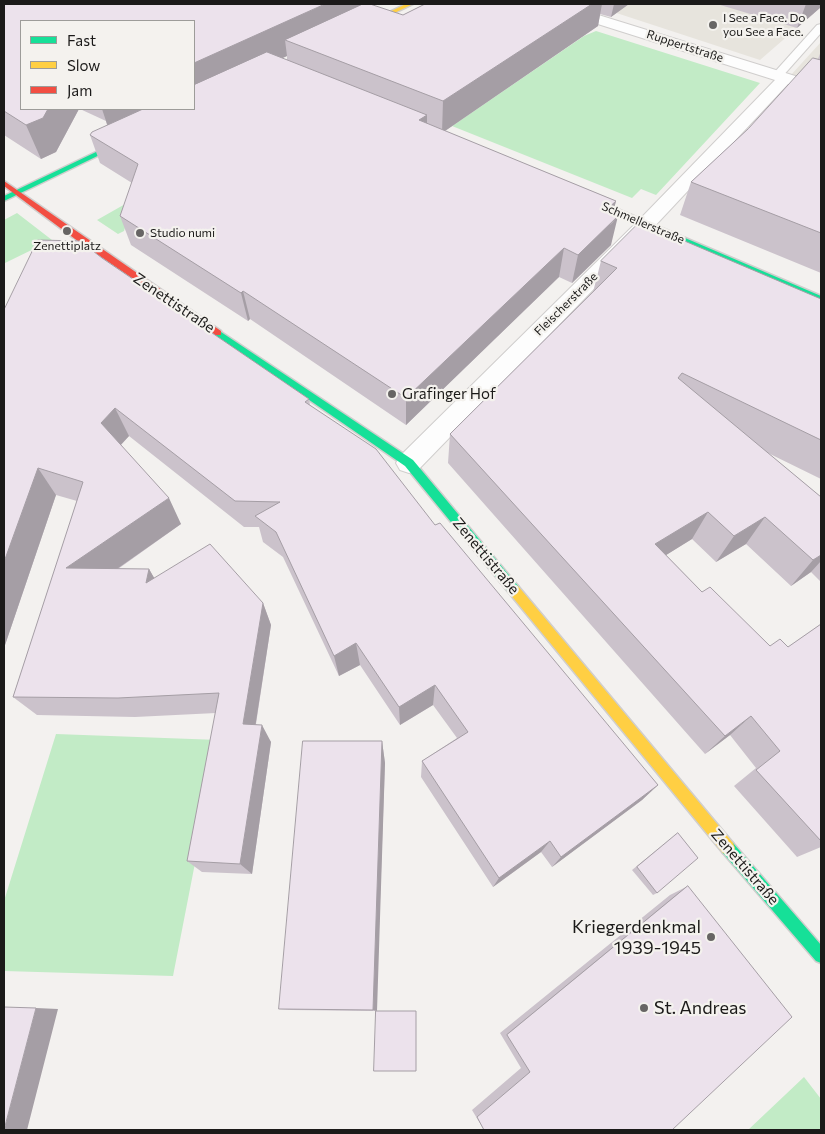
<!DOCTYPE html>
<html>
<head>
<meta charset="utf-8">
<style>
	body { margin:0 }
	#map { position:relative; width:825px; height:1134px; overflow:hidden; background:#f3f1ef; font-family:Commissioner,sans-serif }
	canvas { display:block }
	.frame { position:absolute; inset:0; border:5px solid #1b1a19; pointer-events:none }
	.legend { position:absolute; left:20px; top:20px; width:175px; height:90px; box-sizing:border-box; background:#f4f2ee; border:1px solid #9d9c99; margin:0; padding:6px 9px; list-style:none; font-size:15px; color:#1b1a19 }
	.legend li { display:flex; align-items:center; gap:10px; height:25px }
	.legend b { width:25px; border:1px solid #9d9c99 }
</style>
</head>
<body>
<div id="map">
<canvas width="825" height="1134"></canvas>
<div class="frame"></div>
<ul class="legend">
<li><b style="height:6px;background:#16e098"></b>Fast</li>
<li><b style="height:6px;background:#ffcf43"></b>Slow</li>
<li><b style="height:6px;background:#f24e42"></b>Jam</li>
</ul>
</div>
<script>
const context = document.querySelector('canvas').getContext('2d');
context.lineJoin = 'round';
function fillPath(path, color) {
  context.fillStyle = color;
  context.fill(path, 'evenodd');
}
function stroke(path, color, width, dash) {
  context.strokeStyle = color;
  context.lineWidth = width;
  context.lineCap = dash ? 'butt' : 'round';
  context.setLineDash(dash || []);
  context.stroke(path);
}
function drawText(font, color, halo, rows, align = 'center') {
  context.font = font + ' Commissioner,sans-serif';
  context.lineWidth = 4.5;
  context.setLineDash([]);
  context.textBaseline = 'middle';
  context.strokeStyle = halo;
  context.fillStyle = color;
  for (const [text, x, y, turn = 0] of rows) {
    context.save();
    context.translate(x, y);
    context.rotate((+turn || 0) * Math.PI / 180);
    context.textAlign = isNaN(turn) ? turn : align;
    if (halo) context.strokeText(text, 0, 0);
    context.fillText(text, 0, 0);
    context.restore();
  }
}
const built = new Path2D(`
	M589,4H821V7L760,60Z
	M821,42V86L790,76Z`);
const green = new Path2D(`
	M596,31L760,83L656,195L641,189L632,198L452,126L584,36Z
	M134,199L124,231L118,234L97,220Z
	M17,213L52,240L5,263L4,220Z
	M56,734L219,740L173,976L4,971V901Z
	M804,1077L821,1099V1130H748Z`);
const lane = new Path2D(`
	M821,24V33L781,78H773V74L817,25Z`);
const street = new Path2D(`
	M542,4H563L821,84V94L788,84L653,228L418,470L409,473L400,470L396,463L400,456L639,220L775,80L544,7Z`);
const fast = new Path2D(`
	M194,108V109L193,110L4,201V196L186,109Z
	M576,194H582L821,296V302L576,198Z
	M218,330L413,460L518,586L520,590L518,594L514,595L510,594L405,466L215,335L214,333Z
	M728,841L733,843L821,945V963L816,961L723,853L721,848L723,843Z`);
const slow = new Path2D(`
	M406,4H413L361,29L356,28Z
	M514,585L518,586L733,843L735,848L733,853L728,855L723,853L510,594L508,590L510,586Z`);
const jam = new Path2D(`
	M4,181L221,331V335H215L75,239L4,186Z`);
const wall = new Path2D(`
	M4,4L403,15L425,4H629L611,17L600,14L598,26L445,131L616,201L612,214L611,245L572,283L559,277L406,425L250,319L248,321L131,245L120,216L132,183L100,163L90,135L107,125L106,121L80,109H194V21H21V109H79L56,152L41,159L4,135ZM287,56V60L282,58Z
	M717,4H821V7L797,28Z
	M821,51V273L680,215L691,182L748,129L818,59Z
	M102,258L309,399L310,405L435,525L658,785L642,800L552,867L541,852L493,887L421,777L422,761L457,738L433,705L400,725L360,665L339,676L283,557L263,542L259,527H244L129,436L121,445L181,524L118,569H149L154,578L263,603L271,625L256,724L271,742L252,874L202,872L187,861L216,713L135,717L37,715L13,697L77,501L56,495L4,648V310Z
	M601,261L821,299V479L768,453L821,497V582L811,572L791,586L746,544L716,562L692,539L666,555L702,592L770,646L788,647L821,624V847L797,857L734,786L756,768L730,735L705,754L448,463L450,434L593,292Z
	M382,741L385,763L376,1011L291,1010L279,1009Z
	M678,833L657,893L653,895L632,870Z
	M688,886L672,1130H484L472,1110L521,1068L500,1033L670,895Z`);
const shadedWall = new Path2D(`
	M325,4H369L285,40L287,56L194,100V63Z
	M592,4H602L598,26L442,133L443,101Z
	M614,4H629L611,17Z
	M806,4H821V7L797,28Z
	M48,109H79L56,152L41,159L26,125Z
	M102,109H174L112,139Z
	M427,115V143L419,120Z
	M616,201L610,225L618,216L611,245L572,283L578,255L605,211Z
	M564,248L559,277L406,425V398Z
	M243,291L250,319L248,321L241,293Z
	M115,408L129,436L115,451L101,423Z
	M38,468L56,495L4,648V562Z
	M169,498L181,524L84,592L66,568Z
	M708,512L692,539L642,570L655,544Z
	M765,517L746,544L716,562L734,536Z
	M821,555V561L811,572L791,586L813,560Z
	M149,569L163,593L146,583Z
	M263,603L271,625L253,741L243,724Z
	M356,643L360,665L339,676L334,656Z
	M435,685L433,705L400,725L399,707Z
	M751,716L730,735L705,754L725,736Z
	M262,725L271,742L252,874L240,864Z
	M382,741L385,763L377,1011L373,1010Z
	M658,785L642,800L552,867L561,857Z
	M550,841L541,852L493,887L499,878Z
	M36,1008L58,1009L27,1130H4Z`);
const building = new Path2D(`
	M4,4H325L194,63V21H21V109H48L43,118L26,125L4,111Z
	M363,4H370L403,15L425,4H592L443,101L285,40Z
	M267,52L427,115L419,120L616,201L605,211L618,216L578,255L564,248L406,398L243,291L241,293L120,216L138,164L90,135L92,132L143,109H194V85Z
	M813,58L821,60V233L691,182L748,129Z
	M640,222L821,299V440L682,373L678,378L821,497V555L813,560L765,517L734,536L708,512L655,544L702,592L710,587L770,646L780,639L788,647L821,624V841L756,770L780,751L751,716L725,736L450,434L617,268L601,261Z
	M38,240L80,241L102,258L309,399L305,402L376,449L435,525L440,523L658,785L561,857L550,841L499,878L422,761L468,732L435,685L399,707L356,643L334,656L276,532L255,516L280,502L235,501L115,408L101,423L169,498L66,568L149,569L146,583L210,544L263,603L243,724L262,725L240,864L187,861L219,693L118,698L13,697L83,482L38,468L4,562V310Z
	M303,741H382L373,1010L279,1009Z
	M678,833L698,858L657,893L637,867Z
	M688,886L792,1017L672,1130H484L477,1117L530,1072L507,1035Z
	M4,1007L36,1008L4,1130Z
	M376,1011H416V1071H374Z`);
const markers = [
	[713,25,5,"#676564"],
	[67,231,5,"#676564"],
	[140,233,5,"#676564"],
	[392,394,5,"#676564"],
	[711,937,5,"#676564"],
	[644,1008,5,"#676564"]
];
const farPoinames = [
	["I See a Face. Do",723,18],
	["you See a Face.",723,32],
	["Studio numi",150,233],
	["Zenettiplatz",67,246,"center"]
];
const farStreetnames = [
	["Ruppertstraße",685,46,18],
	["Schmellerstraße",643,223,23],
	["Fleischerstraße",566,304,-45]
];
const streetNames = [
	["Zenettistraße",174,303,34],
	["Zenettistraße",486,556,50],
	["Zenettistraße",745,867,49]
];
const poiNames = [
	["Grafinger Hof",402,394]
];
const nearPoinames = [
	["Kriegerdenkmal",701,927],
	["1939-1945",701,948],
	["St. Andreas",654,1008,"left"]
];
fillPath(built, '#e7e4dd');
fillPath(green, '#c2ebc6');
stroke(lane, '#d0cecd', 2);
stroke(street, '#d0cecd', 2);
stroke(fast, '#d0cecd', 3);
stroke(slow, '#d0cecd', 3);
stroke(jam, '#d0cecd', 3);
fillPath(lane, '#fdfdfd');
fillPath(street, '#fdfdfd');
fillPath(fast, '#16e098');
fillPath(slow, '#ffcf43');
fillPath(jam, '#f24e42');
fillPath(wall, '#cbc2cb');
fillPath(shadedWall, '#a59ea5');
fillPath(building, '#ece2ec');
stroke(building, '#a59ea5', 1);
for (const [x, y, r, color] of markers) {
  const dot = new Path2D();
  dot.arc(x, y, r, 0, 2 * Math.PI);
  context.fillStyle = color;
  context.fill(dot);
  stroke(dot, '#f4f2ee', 2);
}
drawText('12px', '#1b1a19', '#f4f2ee', farPoinames, 'left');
drawText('12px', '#1b1a19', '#f4f2ee', farStreetnames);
drawText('15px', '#1b1a19', '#f4f2ee', streetNames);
drawText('15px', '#1b1a19', '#f4f2ee', poiNames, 'left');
drawText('18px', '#1b1a19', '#f4f2ee', nearPoinames, 'right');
</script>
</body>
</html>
